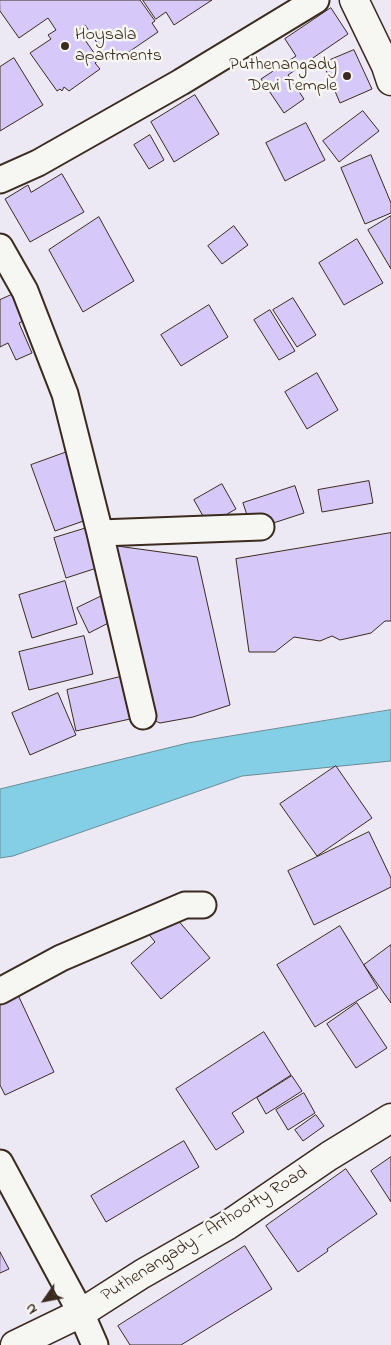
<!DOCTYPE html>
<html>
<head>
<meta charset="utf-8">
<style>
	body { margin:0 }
	#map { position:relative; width:391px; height:1345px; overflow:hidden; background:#ece8f4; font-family:"Indie Flower",sans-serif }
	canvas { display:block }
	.north { position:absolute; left:20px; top:1275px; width:50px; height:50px; -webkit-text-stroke:4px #f6f6f2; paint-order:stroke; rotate:237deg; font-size:14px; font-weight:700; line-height:20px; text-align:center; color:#3b2a1e }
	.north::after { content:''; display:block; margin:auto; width:18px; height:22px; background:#3b2a1e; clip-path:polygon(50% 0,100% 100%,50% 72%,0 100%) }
</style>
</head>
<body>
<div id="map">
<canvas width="391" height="1345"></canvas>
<div class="north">N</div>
</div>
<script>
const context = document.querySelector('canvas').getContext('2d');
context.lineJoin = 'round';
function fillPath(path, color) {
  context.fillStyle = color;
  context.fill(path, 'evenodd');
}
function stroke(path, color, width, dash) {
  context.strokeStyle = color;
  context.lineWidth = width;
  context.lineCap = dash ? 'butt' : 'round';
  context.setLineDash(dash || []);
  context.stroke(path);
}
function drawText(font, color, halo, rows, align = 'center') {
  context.font = font + ' "Indie Flower",sans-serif';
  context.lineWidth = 5;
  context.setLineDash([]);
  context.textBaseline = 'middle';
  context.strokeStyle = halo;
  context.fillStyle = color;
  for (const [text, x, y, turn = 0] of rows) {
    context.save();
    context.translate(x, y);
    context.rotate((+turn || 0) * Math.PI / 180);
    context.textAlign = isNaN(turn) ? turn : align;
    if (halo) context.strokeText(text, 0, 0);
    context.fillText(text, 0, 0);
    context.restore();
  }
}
const water = new Path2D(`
	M391,710V761L242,776L13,856L0,858V789L188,743Z`);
const building = new Path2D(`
	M0,0H140L155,21L152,23L158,32L117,60L114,58L112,60L108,55L106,56L85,25L78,30L99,60L95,63L100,69L69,91L64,87L62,91L60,89L57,91L30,53L51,39L48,35L56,30L48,18L19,38L0,11Z
	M143,0H212L174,25L166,12L156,19Z
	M331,8L348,34L288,75L304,99L284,113L261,79L296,56L285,39Z
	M354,50L372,89L340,103L323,63Z
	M14,58L43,105L0,131V67Z
	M195,95L219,134L174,162L151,122Z
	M363,111L379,131L339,162L323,141Z
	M306,123L325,160L285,181L266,143Z
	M150,135L164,160L149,169L134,145Z
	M371,155L391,203V213L365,224L341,168Z
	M62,174L84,212L30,242L5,199L28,185L31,192Z
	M391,216V269L368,230Z
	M99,217L134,281L83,312L49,250Z
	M234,226L248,245L222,264L208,246Z
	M357,239L383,283L344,305L319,263Z
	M29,287L41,313L19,323L32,353L16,360L8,343L0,347V300Z
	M293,298L316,335L297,347L273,310Z
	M209,305L228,337L181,366L161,335Z
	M270,310L295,351L279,360L254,320Z
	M317,373L338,410L307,429L285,392Z
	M67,452L92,518L55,531L31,465Z
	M369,481L373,503L322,512L318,490Z
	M222,484L236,509L208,525L194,500Z
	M295,486L304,513L252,530L243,503Z
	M90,527L103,566L66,578L54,538Z
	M391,533V621H385L371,633L340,640L332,636L320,641L294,637L275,652H249L236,559Z
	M117,546L197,557L230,705L193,717L160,723L143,716Z
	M65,581L77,624L32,638L19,595Z
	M106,594L118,618L89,633L77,608Z
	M84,636L93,674L29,690L19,652Z
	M120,677L130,719L76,731L67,690Z
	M58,693L76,735L30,755L12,713Z
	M336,766L372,818L317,856L280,804Z
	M369,832L391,878V887L314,925L288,871Z
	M171,912L210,958L161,999L131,963L155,942L147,932Z
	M340,926L378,988L315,1027L277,965Z
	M391,945V1003L364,965Z
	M18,995L54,1072L5,1095L0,1085V1003Z
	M357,1003L387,1048L356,1068L327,1024Z
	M264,1032L291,1075L232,1113L244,1132L216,1150L176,1089Z
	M292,1076L302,1091L266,1114L257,1098Z
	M304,1093L315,1113L288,1130L276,1110Z
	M316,1115L324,1126L303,1141L295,1130Z
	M184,1141L199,1167L106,1222L91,1196Z
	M391,1157V1202L371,1171Z
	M346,1169L377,1214L327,1249L328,1251L298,1272L266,1226Z
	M245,1246L272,1289L181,1345H130L118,1326Z
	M0,1252L9,1269L0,1273Z`);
const minor = new Path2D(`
	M0,180L38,163L181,82L316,0
	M0,247L25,291L65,394L100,533L143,716
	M100,533L261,527
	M0,991L61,958L185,905H203
	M0,1163L81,1313L95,1345`);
const secondary = new Path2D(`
	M354,0L386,66L391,81
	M15,1345L81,1313L142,1274L228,1225L329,1156L391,1118`);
const markers = [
	[65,46,5,"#3b2a1e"],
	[347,76,5,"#3b2a1e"]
];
const poiNames = [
	["Hoysala",75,36],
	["apartments",75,57],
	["Puthenangady",337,66,"right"],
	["Devi Temple",337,87,"right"]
];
const streetNames = [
	["Puthenangady - Arthootty Road",205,1235,-32]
];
fillPath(water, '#85cfe6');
stroke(water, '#678d96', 1);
fillPath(building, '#d6c8f9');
stroke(building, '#3b2a1e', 1);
stroke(minor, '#3b2a1e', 29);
stroke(secondary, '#3b2a1e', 31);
stroke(minor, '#f6f6f2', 25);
stroke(secondary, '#f6f6f2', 28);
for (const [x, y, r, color] of markers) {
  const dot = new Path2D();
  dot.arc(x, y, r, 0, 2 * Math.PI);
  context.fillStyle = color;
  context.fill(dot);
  stroke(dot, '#f6f6f2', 2);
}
drawText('18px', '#3b2a1e', '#f6f6f2', poiNames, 'left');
drawText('18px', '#3b2a1e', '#f6f6f2', streetNames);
</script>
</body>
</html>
